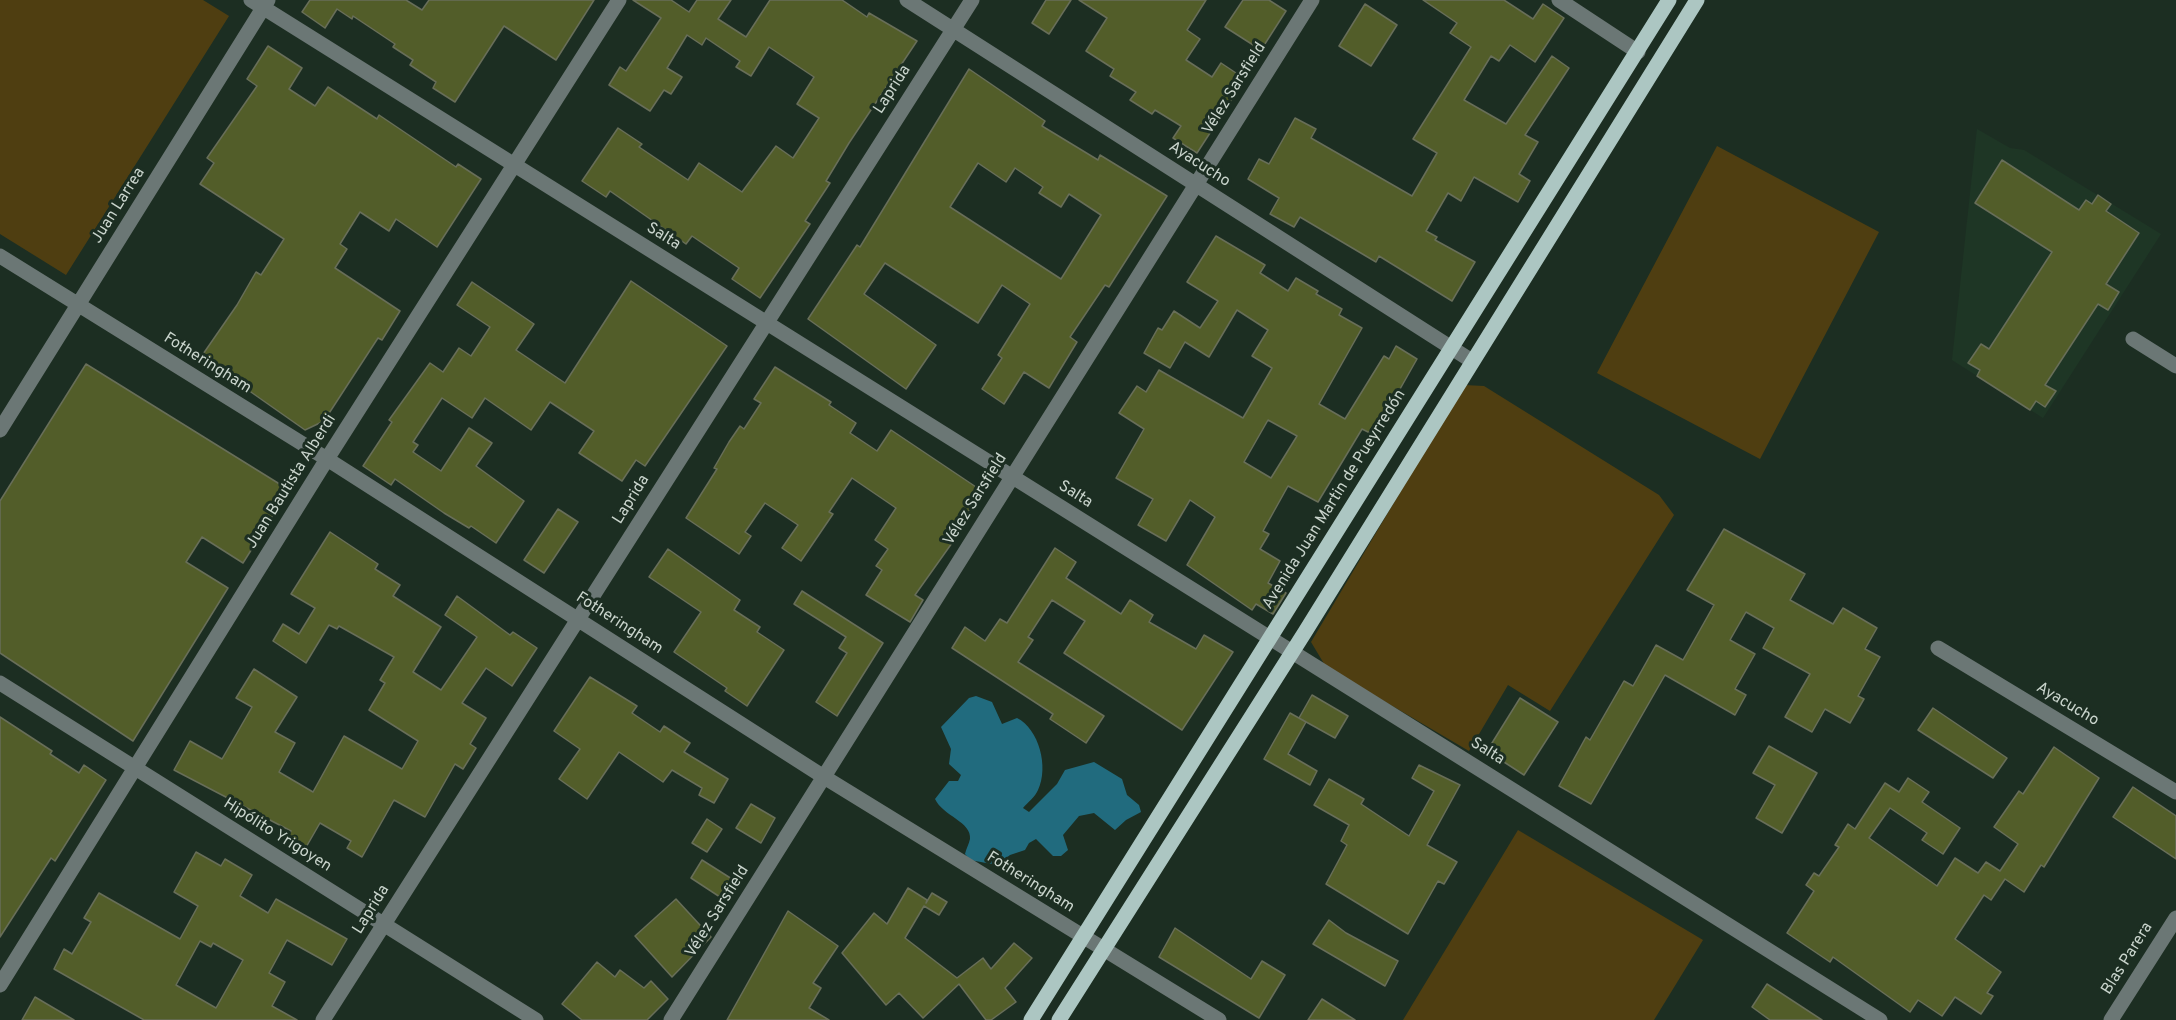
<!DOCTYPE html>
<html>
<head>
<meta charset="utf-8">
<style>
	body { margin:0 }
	canvas { display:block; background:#1c2e22 }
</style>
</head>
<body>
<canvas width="2176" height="1020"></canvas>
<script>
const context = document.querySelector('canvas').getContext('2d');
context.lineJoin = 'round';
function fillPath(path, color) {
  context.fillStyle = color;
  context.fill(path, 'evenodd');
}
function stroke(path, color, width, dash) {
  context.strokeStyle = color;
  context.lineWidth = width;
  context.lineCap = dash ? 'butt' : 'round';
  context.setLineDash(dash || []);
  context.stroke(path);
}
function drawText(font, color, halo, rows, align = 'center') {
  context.font = font + ' Overpass,sans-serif';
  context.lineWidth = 6;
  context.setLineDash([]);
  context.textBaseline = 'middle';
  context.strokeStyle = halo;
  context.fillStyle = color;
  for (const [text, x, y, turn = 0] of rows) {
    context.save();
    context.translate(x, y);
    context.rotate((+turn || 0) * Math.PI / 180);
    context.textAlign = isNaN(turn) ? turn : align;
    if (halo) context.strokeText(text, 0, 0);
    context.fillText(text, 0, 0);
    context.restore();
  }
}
const built = new Path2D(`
	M1977,129L2010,148L2024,150L2161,234L2043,418L1952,360Z`);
const green = new Path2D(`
	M0,0H203L229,16L66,275L0,234Z
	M1717,146L1879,232L1760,459L1597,373Z
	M1464,385L1484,386L1659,495L1674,515L1550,711L1508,685L1469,751L1326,667L1311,642Z
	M1518,830L1703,940L1654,1020H1403Z`);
const water = new Path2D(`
	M976,696L992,702L1002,724L1017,718C1039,729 1049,767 1038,790C1035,797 1028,802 1023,808L1029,812L1057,784L1065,770L1094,762L1122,779L1127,795L1139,805L1141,812L1126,820L1115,830L1094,813L1079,816L1063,835L1068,850L1061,856H1053L1036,839L1029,843L1025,850L1010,855L997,865L970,860L965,854C966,849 969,844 970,839C972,822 943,816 935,799L949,781H958L961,775L949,764L951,749L941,727L969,698Z`);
const building = new Path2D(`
	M310,0H406L422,10L429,0H594L556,60L504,26L455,102L433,88L436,82L410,65L413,60L393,47L395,44L353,16L352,19L337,9L325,28L302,12Z
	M633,0H671L689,12L697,0H731L718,19L746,37L770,0H842L867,17L869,13L917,41L849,143L826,181L830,183L805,221L810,224L760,298L732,279L739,268L692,236L686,244L610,191L606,197L582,181L618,128L642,144L639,147L688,180L699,163L742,192L776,146L793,158L819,118L797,104L814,77L769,47L751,76L736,67L740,61L706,38L702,45L687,35L667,68L682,77L671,94L664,90L650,111L609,85L620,67L626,71L661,18Z
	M1046,0H1071L1049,34L1032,23Z
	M1079,0H1206L1187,30L1200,39L1186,60L1212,77L1221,63L1245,79L1197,153L1173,138L1181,126L1155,110L1152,114L1130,100L1136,92L1110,76L1114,69L1086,51L1107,18Z
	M1243,0H1269L1286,11L1261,50L1225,27Z
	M1423,0H1504L1533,19L1543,4L1564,18L1535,62L1510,45L1499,61L1491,56L1464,100L1506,124L1552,56L1569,68L1525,135L1538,142L1519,174L1530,181L1518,202L1474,177L1461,201L1448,193L1426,231L1437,237L1435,240L1475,262L1452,301L1379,256L1376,262L1300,217L1294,227L1270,214L1279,198L1248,179L1259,159L1269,164L1295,118L1316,129L1311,138L1412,196L1437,153L1413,139L1471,47L1450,33L1457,23Z
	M1365,4L1397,25L1371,66L1339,46Z
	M268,46L302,68L289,89L315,106L328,87L377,119L379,115L456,167L458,164L481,179L437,247L396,219L389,231L360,212L340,244L347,249L335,268L400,311L382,340L378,338L324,421L305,430L201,357L237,305L256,272L261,275L284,239L200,184L214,163L207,158L257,86L247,79Z
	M969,69L1045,121L1042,126L1098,160L1100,155L1167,196L1109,287L1105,285L1070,337L1077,342L1049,388L1024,372L1004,404L982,389L1002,358L998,355L1030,304L1002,285L978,323L885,263L864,294L936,345L906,389L808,319L857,245L860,247ZM978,163L1006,182L1015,168L1043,187L1039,193L1061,207L1069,194L1101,215L1061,279L950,207Z
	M2002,160L2079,210L2086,200L2092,204L2098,195L2111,204L2106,211L2139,233L2106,284L2119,292L2108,310L2098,304L2045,385L2056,391L2045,407L2036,401L2030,410L1977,376L1980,370L1968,363L1981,344L1989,349L2052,252L1975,203Z
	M1216,236L1265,265L1260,273L1288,291L1296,278L1318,291L1316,294L1342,309L1339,315L1362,328L1319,404L1345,419L1384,356L1389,359L1396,346L1417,359L1374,435L1362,429L1318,502L1288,486L1263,531L1269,534L1260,549L1280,561L1268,583L1286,593L1273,614L1256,604L1252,610L1187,565L1215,517L1190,500L1166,541L1138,525L1153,499L1116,478L1144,429L1119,413L1137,386L1146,392L1159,370L1243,418L1272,368L1252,356L1268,330L1237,310L1209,357L1185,342L1170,368L1144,353L1158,328L1162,330L1174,311L1200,328L1218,301L1187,282ZM1268,420L1297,436L1271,478L1244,462Z
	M631,281L727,346L645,466L636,460L622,481L579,453L594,431L550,402L531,430L485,398L472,418L442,398L413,442L418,445L413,452L441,471L469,428L492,443L476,466L524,501L496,543L471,526L469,528L444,513L395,479L391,485L363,466L392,422L389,420L430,363L443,372L459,348L471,356L490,327L457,305L472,282L534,324L516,350L565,383Z
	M86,364L286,488L282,501L243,563L202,537L186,562L228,588L133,741L0,653V501Z
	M775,367L831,402L829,405L856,423L850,433L877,451L891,430L982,491L954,534L957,536L915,595L923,600L910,622L866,595L882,570L876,566L888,549L875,540L896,508L852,478L829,512L833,514L801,561L782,548L798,525L765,503L745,532L751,536L739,554L686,518L717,469L714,468L729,442L740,426L744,429L761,403L754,399Z
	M558,509L578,522L544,573L524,560Z
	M1724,529L1805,574L1790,600L1833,624L1843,608L1877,628L1865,649L1880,657L1858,696L1864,699L1850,723L1825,709L1812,732L1785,717L1810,674L1763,648L1774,628L1746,612L1730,640L1755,654L1735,689L1746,695L1735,715L1665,675L1591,804L1559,786L1586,737L1590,740L1624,681L1633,686L1656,645L1683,660L1714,605L1687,590Z
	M330,532L378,564L375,569L400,585L393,596L441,627L413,672L441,690L477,637L445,615L457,596L510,635L513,632L537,648L512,686L486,668L462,703L486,718L470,744L476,748L463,769L455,764L425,817L394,800L362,857L347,848L351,841L320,823L305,849L287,838L291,831L174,770L190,741L222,759L252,707L236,698L254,669L297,697L275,732L295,743L279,772L313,792L344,736L402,769L418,741L369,710L385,683L380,680L394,657L339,626L337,629L329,625L306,663L273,641L283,624L299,634L315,608L291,594Z
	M1055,548L1076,562L1066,578L1121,614L1130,600L1153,615L1149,622L1196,649L1204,635L1233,652L1182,730L1064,653L1085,621L1052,600L1028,637L1033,640L1018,662L1104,716L1086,743L1050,719L1053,714L952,648L965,627L985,641L1000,619L1007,623Z
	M668,549L740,600L734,610L760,627L757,632L784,650L747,706L725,691L727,688L674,652L701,612L649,577Z
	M802,591L883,643L837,716L816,702L847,653L839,648L846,637L794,604Z
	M590,677L637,706L632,713L660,732L664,726L690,743L684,752L728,779L714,803L699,795L702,788L672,770L663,782L619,752L587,799L559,779L580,749L554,731Z
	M1312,695L1348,716L1335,738L1299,718Z
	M1520,698L1558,722L1524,775L1487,751Z
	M1933,708L2007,758L1993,778L1918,730Z
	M1290,713L1306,722L1288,754L1317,771L1310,785L1264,759Z
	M0,717L52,751L50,754L79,773L84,765L106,780L55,861L51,858L0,937Z
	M1769,746L1817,773L1782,833L1756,818L1775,785L1753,773Z
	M2054,747L2099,778L2044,867L2041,865L2024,892L2005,879L1991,900L1984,895L1955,939L2001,972L1987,993L1993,996L1981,1014L1955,997L1942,1016L1918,1000L1910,1012L1833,957L1830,962L1787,933L1814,891L1806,885L1814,873L1819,876L1839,847L1835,845L1848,824L1855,829L1885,783L1899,792L1908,778L1929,792L1922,802L1960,828L1943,854L1922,840L1927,833L1890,808L1869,838L1937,886L1955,858L1978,873L1986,862L2000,871L2018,844L1994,827L2019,791L2023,794Z
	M1419,765L1460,785L1427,845L1457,862L1444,884L1438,881L1408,934L1326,884L1347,845L1341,841L1349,825L1314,805L1329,779L1364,799L1361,804L1409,836L1434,791L1412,778Z
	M2133,787L2176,816V859L2113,817Z
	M751,804L775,818L761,843L736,828Z
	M707,819L722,829L707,852L692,843Z
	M196,852L221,866L225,859L252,875L240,896L268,913L276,899L347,939L332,965L287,940L269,973L285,982L272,1006L297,1020H144L54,969L64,949L72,954L91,922L84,918L99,893L180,939L198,906L174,892ZM200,941L211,947L213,943L243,960L216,1008L176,985Z
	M702,860L732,879L720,897L691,878Z
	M908,888L927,900L926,903L932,893L947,902L939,915L924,906L905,938L957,978L983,958L991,969L1014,943L1032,958L1005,988L1016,1002L991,1020H986L959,984L923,1018L899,993L886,1005L842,953L874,913L887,924Z
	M676,899L711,937L672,977L635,936Z
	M788,911L838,946L813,983L821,988L809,1008L829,1020H727Z
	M1329,920L1346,933L1398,961L1385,986L1313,944Z
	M1175,928L1251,979L1262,961L1285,975L1259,1018L1159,957Z
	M597,962L615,977L620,970L644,988L651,981L668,999L647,1020H582L562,1004Z
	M1767,984L1822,1020H1770L1752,1007Z
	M35,997L74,1020H22Z
	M1322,999L1355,1020H1308Z`);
const minor = new Path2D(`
	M251,0L1880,1020
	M907,0L1472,361
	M1559,0L1638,52
	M0,256L327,459L824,777L1219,1020
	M2133,339L2176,366
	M0,430L268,0
	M1938,648L2176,792
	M0,683L536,1020
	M0,985L327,459L619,0
	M323,1020L972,0
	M671,1020L1312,0
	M2111,1020L2176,918`);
const major = new Path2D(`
	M1031,1020L1669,0
	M1059,1020L1305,632L1697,0`);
const streetNames = [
	["Vélez Sarsfield",1235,89,-58],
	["Laprida",893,90,-57],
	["Ayacucho",1199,165,33],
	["Juan Larrea",119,206,-58],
	["Salta",663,237,32],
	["Fotheringham",207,364,32],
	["Juan Bautista Alberdi",292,482,-58],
	["Salta",1075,495,32],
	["Laprida",632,500,-58],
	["Vélez Sarsfield",976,500,-58],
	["Avenida Juan Martin de Pueyrredón",1335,500,-58],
	["Fotheringham",619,624,33],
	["Ayacucho",2067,705,31],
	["Salta",1487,752,32],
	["Hipólito Yrigoyen",277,836,32],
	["Fotheringham",1030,883,32],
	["Laprida",372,910,-58],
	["Vélez Sarsfield",718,912,-58],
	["Blas Parera",2128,959,-58]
];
fillPath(built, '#1e3625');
fillPath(green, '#4f3e11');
fillPath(water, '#216b7e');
fillPath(building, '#525d29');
stroke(building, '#686e59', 1.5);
stroke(minor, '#6b7775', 15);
stroke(major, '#acc6c2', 15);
drawText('16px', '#c9d4cc', '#1c2e22', streetNames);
</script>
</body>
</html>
